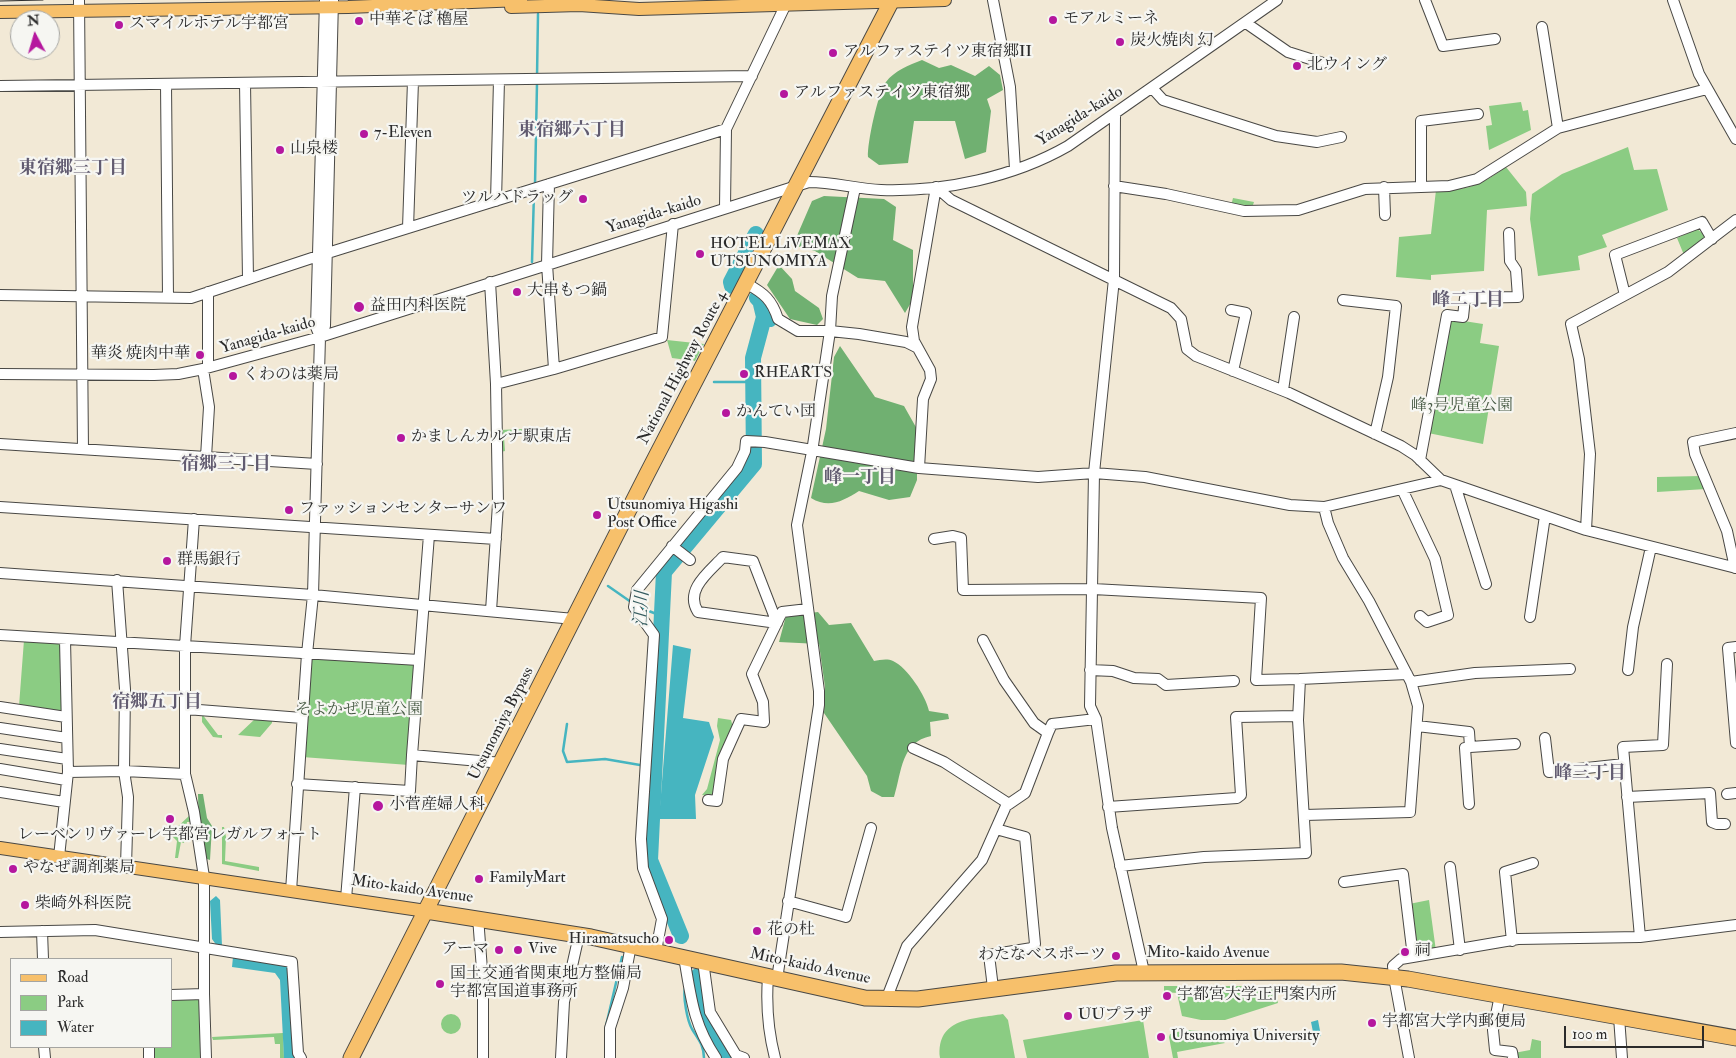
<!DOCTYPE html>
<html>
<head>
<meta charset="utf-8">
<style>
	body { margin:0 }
	#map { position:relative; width:1736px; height:1058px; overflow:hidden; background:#f2e9d6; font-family:"IM FELL Double Pica",serif }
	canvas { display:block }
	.legend { position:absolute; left:10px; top:958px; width:162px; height:90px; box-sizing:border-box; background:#f6f6f2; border:1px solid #a5a5a2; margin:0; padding:6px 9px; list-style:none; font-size:15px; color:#2b2b2b }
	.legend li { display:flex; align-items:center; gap:10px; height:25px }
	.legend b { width:25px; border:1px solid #a5a5a2 }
	.north { position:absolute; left:10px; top:10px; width:50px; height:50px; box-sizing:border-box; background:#f6f6f2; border:1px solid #a5a5a2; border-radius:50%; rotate:354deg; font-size:14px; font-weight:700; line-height:20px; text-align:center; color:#2b2b2b }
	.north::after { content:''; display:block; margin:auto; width:18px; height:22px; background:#b5179e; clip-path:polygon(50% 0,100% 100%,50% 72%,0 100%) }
	.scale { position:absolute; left:1564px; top:1026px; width:140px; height:22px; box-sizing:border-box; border:2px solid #2b2b2b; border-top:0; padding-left:6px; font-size:15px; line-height:18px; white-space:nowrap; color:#2b2b2b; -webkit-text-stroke:4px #f6f6f2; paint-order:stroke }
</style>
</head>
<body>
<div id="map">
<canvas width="1736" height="1058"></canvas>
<ul class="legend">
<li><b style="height:6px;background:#f7c06b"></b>Road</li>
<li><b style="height:14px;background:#8bcc83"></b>Park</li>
<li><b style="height:14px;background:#46b5c0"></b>Water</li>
</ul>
<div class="north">N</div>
<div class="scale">100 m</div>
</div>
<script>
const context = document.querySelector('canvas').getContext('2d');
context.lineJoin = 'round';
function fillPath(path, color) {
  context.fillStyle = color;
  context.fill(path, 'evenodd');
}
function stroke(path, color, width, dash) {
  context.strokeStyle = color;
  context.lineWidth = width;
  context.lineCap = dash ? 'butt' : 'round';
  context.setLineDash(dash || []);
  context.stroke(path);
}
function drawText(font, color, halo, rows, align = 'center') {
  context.font = font + ' "IM FELL Double Pica","Noto Serif JP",serif';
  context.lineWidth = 4.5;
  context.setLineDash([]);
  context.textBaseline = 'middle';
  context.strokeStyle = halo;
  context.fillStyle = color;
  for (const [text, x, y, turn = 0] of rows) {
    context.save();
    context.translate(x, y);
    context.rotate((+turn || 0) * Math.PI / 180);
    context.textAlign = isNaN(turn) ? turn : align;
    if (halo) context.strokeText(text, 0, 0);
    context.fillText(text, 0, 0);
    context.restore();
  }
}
const green = new Path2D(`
	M1521,102L1523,111L1528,110L1531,130L1489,150L1486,126L1492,125L1489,106Z
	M1628,147L1634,170L1657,169L1668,210L1602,235L1607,247L1578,256L1580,270L1538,276L1530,219L1532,194L1562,174Z
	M1506,167L1526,192L1527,206L1487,210L1484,271L1431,275V280L1396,277L1399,237L1431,234L1436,190C1468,191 1481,185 1506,167Z
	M1233,198L1254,202L1252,208L1231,206Z
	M1697,229L1705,235L1703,242L1684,255L1677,238Z
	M1451,319L1483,324L1480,343L1499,346L1483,444L1428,433Z
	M667,340L704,344L695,361L672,358Z
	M522,429V432L506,433L504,437L505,451L501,452L500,430Z
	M1701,476L1706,489L1657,492V477Z
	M24,640L60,643L63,645L64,710L61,713L19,706Z
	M309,657L417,663L409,765L302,757Z
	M202,714L218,735H222V738L213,737L202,722Z
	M256,718H272V723L260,737L238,735Z
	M718,718L731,720L733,727L720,760L713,793L710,796L702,795L707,789L720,740L717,726Z
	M191,814L192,822H187L184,843L181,842L178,858H175L177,841L170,834Z
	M222,827H224L226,837L225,861L259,867V871L222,864Z
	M1429,900L1436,951L1414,954L1409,904Z
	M1164,986H1269L1275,990L1278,1003L1225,1020H1201L1182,1016L1177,993L1164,992Z
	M171,999H197L201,1003V1058H155V1047H171Z
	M441 1024a10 10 0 1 1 20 0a10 10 0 1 1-20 0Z
	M1003,1014L1008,1020L1015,1058H940C936,1017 974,1019 1003,1014Z
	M1143,1020L1149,1058H1027L1023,1040Z
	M1186,1030L1214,1032L1225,1043L1177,1052L1178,1058H1173L1169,1037L1170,1034Z
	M283,1033L284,1058H280V1044H275L274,1037L213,1040L212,1037Z
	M1532,1039L1541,1041V1058H1515L1514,1053L1530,1050Z`);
const forest = new Path2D(`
	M922,60L939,68L951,65L975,76L989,66L1000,75L1003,90L987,99L991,111L986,152L965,159L955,121H914L908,163L879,165L868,157C867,144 878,92 886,82C894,71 909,65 922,60Z
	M824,196L884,199L896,207L893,240L913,250V299L905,313L885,281L858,278L815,251L793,245L812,201Z
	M779,265L792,279L795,291L819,308L823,319L817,325L790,319L767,285Z
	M840,346L875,397L904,406L917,429V480L910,497L889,500L859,491C843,501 829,509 811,498L826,429L834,357Z
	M818,612L829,625L851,623L874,661C880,660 887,658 893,661C907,667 926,696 929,711L948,714L949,719L930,722L931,736C901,742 902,771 894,797H882L871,791L867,776L824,713L825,687L819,644L779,642L786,616Z
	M198,794H203L207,818L212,826L210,860L207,859C202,838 198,816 198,794Z`);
const water = new Path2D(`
	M673,645L691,649L683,718L709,722L714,737L695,795L696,819H659Z
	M216,896L220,900L222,946H217L212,939L210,901Z
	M233,957L285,965L290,970L295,1058H284L280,980L275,973L232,967Z
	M1318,1020L1321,1036L1314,1037L1311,1022Z`);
const stream = new Path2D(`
	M537,77L538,14
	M535,185L537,83
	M532,262L534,193
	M714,382H753
	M608,586L631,602
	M638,607L662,616
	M567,724L563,751L567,762L605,759L640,765
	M649,768L655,769
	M691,983L698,980
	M685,988C683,997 687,1020 692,1029C698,1039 704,1045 704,1058
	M606,1026L622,957`);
const river = new Path2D(`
	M732,286L731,282L756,234
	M757,298L760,300L764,317
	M681,936L650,860L664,572L754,464L753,358L764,317L770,319
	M698,976L704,1022L730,1058`);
const minor = new Path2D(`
	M79,0L83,449
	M993,0L1010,87L1015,169
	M1425,0L1443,46L1495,39
	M1673,0L1699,74L1736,139
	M1246,23L1288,52L1323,63
	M1542,27L1558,128
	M245,83L248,279
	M166,84L168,297
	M0,86L752,76
	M1153,89L1163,100L1276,136L1317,142L1341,137
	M1115,114L1114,279L1094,473L1090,706L1096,719L1112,828L1144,972
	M1114,186L1166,194L1244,211L1298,210L1365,189L1449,186L1477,179L1558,128L1707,89
	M1421,186V121L1478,114
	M936,187L951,200L1171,308L1181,319L1187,349L1196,356L1289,393L1401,446L1415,455L1441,480
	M1384,187L1385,215
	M496,201L499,80
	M725,208L726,129L785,6
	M408,228L413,81
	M490,282L496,384L498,504L491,611
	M747,284C764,293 772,300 778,319L798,331H830L859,334L906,342L918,348
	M208,292V367
	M0,295L191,298L318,256L726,129
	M1625,295L1615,255L1702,222L1712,239
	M1343,300L1396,306L1388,377L1375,434
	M1231,310L1246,313L1233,371
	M320,337L325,326L333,0
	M203,369L209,407L206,457
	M554,369L662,337L673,224
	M0,374L154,375L178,374L203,369L320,337L809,182C833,182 857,189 881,190C944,192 1014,177 1068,146L1277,0
	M496,384L554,369L547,264L549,184
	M1283,390L1294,317
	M0,444L317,464
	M1420,460L1447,315L1463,317L1465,298L1518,297L1516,270L1510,261L1509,233
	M919,468L923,399L931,379L930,370L914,341L912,327L936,187
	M1455,485L1486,584
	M1402,489L1435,559L1448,615L1427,622L1420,616
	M0,507L496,539
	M194,519L185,646V774L194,812L204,877V994
	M1586,530L1590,454L1579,359L1571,324L1668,272L1736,220
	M429,535L412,755L502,763
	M934,539L953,536L961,538L963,590L1093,589L1261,598L1256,680L1300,679L1298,720L1306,853L1204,857L1120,866
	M672,546L690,560
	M723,557L753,561L777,623L698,612C684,590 709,572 723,557Z
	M1735,568L1727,531L1695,454L1693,442L1736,433
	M0,573L313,595L574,619
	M1530,617L1545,516
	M0,635L419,660
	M1090,670L1113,671L1134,678L1158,679L1166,685L1234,681
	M1628,670L1633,627L1651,547
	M1300,679L1407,674
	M1411,682L1475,673L1570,669
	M0,707L66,717
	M186,709L302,718
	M1417,726L1469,732L1470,747L1515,744
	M0,728L67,738
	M1048,733L1052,724L1096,719
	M1545,738L1549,772L1624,764
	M1736,743L1728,648L1736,647
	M913,748L944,762L1009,804
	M0,749L67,759
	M0,769L66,780
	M68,772L124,771L125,689L117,580
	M297,784L410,791L412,755
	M0,792L64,802
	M1727,794L1736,793
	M1627,797L1710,793L1712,822L1717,824H1725
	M708,800L717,801L723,759L741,719L764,722L763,702L752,674L782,612L808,609
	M1469,804L1465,748L1470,747
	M1108,807L1237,798L1241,795L1236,717L1298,716
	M1305,815L1410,812L1418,706L1411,682L1369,601L1343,558L1328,523L1324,507
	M59,857L68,772L65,640
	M126,866L128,797L124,771L185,774
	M1450,867L1460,950
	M1344,882L1403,874L1413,957
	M291,891L307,654L313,595L320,337L316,327L325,0
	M346,899L355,787
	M788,901L846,917L871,828
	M478,917L483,983V1058
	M42,931L43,959
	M0,932L95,930L292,962L298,1053L301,1058
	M1640,937L1623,747L1663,745L1667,664
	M1512,941L1505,872L1533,863
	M656,951L662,919L643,868L641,839L654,635L634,607L637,590L737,468L745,451L746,441L765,442L919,468L1038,477L1094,473L1145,477L1290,505L1324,507L1441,480L1586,530L1736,568
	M684,957C691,997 693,1024 716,1058
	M703,961L710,1012L736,1055L744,1058
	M768,977C766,1004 768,1031 775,1058
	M777,979L819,705V691L797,525L812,452L830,331L832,296L855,188
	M993,988L989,955L1032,948L1035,944L1025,837L996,829
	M171,995L204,994L206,1058
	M1500,995L1493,1030L1495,1050L1512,1052L1513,1058
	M886,1000L907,946L982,860L1006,806L1025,793L1048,733L1034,723L1004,680L983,640
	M1619,1017L1622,1058
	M44,1047L45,1058
	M149,1047V1058
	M561,1058L564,1002L579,935
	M610,1058V1028L623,988L631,945
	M1409,1058L1394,977L1393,966L1401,959L1518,939L1640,937L1736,925`);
const major = new Path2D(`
	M511,7L579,5L639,9L945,0
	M0,12L348,7L521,0
	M0,848L426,911`);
const highway = new Path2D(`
	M426,911L591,937L865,998L918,999L1116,973L1341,972L1408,979L1736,1038
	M351,1058L647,474L892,0`);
const tram = new Path2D(`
	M0,1L43,0`);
const markers = [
	[1053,20,5,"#b5179e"],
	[359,21,5,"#b5179e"],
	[119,25,5,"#b5179e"],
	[1120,42,5,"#b5179e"],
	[833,53,5,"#b5179e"],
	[1297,66,5,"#b5179e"],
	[784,94,5,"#b5179e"],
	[364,134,5,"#b5179e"],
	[280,150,5,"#b5179e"],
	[583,199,5,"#b5179e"],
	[700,254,5,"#b5179e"],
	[517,292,5,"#b5179e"],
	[359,307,6,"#b5179e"],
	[200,355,5,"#b5179e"],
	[744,374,5,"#b5179e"],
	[233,376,5,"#b5179e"],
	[726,413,5,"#b5179e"],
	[401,438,5,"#b5179e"],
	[289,510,5,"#b5179e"],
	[597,515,5,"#b5179e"],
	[167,561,5,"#b5179e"],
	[378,806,6,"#b5179e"],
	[170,819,5,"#b5179e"],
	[13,869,5,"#b5179e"],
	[479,879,5,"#b5179e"],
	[25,905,5,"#b5179e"],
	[757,931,5,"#b5179e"],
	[669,940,5,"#b5179e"],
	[499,950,5,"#b5179e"],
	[518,950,5,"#b5179e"],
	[1405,952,5,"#b5179e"],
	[1116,956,5,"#b5179e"],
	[440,984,5,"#b5179e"],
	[1167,996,5,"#b5179e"],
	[1068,1016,5,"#b5179e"],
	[1372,1023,5,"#b5179e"],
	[1161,1037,5,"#b5179e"]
];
const poiNames = [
	["モアルミーネ",1063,20],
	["中華そば 櫓屋",369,21],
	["スマイルホテル宇都宮",129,25],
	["炭火焼肉 幻",1130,42],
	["アルファステイツ東宿郷II",843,53],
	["北ウイング",1307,66],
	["アルファステイツ東宿郷",794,94],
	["7-Eleven",374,134],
	["山泉楼",290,150],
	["ツルハドラッグ",573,199,"right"],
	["HOTEL LiVEMAX",710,245],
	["UTSUNOMIYA",710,263],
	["大串もつ鍋",527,292],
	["益田内科医院",370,307],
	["華炎 焼肉中華",190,355,"right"],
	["RHEARTS",754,374],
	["くわのは薬局",243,376],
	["かんてい団",736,413],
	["かましんカルナ駅東店",411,438],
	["Utsunomiya Higashi",607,506],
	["Post Office",607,524],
	["ファッションセンターサンワ",299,510],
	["群馬銀行",177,561],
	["小菅産婦人科",389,806],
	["レーベンリヴァーレ宇都宮レガルフォート",170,836,"center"],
	["やなぜ調剤薬局",23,869],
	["FamilyMart",489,879],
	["柴崎外科医院",35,905],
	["花の杜",767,931],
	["Hiramatsucho",659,940,"right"],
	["アーマ",489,950,"right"],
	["Vive",528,950],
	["祠",1415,952],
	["わたなべスポーツ",1106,956,"right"],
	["国土交通省関東地方整備局",450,975],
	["宇都宮国道事務所",450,993],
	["宇都宮大学正門案内所",1177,996],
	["UUプラザ",1078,1016],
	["宇都宮大学内郵便局",1382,1023],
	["Utsunomiya University",1171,1037]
];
const streetNames = [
	["Yanagida-kaido",1080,117,-32],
	["Yanagida-kaido",654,215,-17],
	["Yanagida-kaido",268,336,-16],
	["National Highway Route 4",683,368,-62],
	["Utsunomiya Bypass",502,724,-63],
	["Mito-kaido Avenue",412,890,8],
	["Mito-kaido Avenue",1208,954],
	["Mito-kaido Avenue",810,967,12]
];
const parkNames = [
	["峰3号児童公園",1462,407],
	["そよかぜ児童公園",359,711]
];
const neighbourhoodNames = [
	["東宿郷六丁目",572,131],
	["東宿郷三丁目",73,169],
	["峰二丁目",1468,301],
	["宿郷三丁目",226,465],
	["峰一丁目",860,478],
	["宿郷五丁目",157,703],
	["峰三丁目",1590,774]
];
const waterNames = [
	["江川",643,609,-87]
];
fillPath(green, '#8bcc83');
fillPath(forest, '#70b071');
fillPath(water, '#46b5c0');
stroke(stream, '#46b5c0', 2.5);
stroke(river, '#46b5c0', 16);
stroke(minor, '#494845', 12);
stroke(major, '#494845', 14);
stroke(highway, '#494845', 17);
stroke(minor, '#fff', 10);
stroke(major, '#f7c06b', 12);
stroke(highway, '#f7c06b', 15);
stroke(tram, '#2b2b2b', 1);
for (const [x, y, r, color] of markers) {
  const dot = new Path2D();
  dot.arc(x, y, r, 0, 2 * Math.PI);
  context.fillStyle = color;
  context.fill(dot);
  stroke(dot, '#f6f6f2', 2);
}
drawText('16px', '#2b2b2b', '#f6f6f2', poiNames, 'left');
drawText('16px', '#2b2b2b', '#f6f6f2', streetNames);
drawText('16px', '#485b45', '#f6f6f2', parkNames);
drawText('bold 18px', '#615b70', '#f6f6f2', neighbourhoodNames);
drawText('italic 18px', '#345b5f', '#f6f6f2', waterNames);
</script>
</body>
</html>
